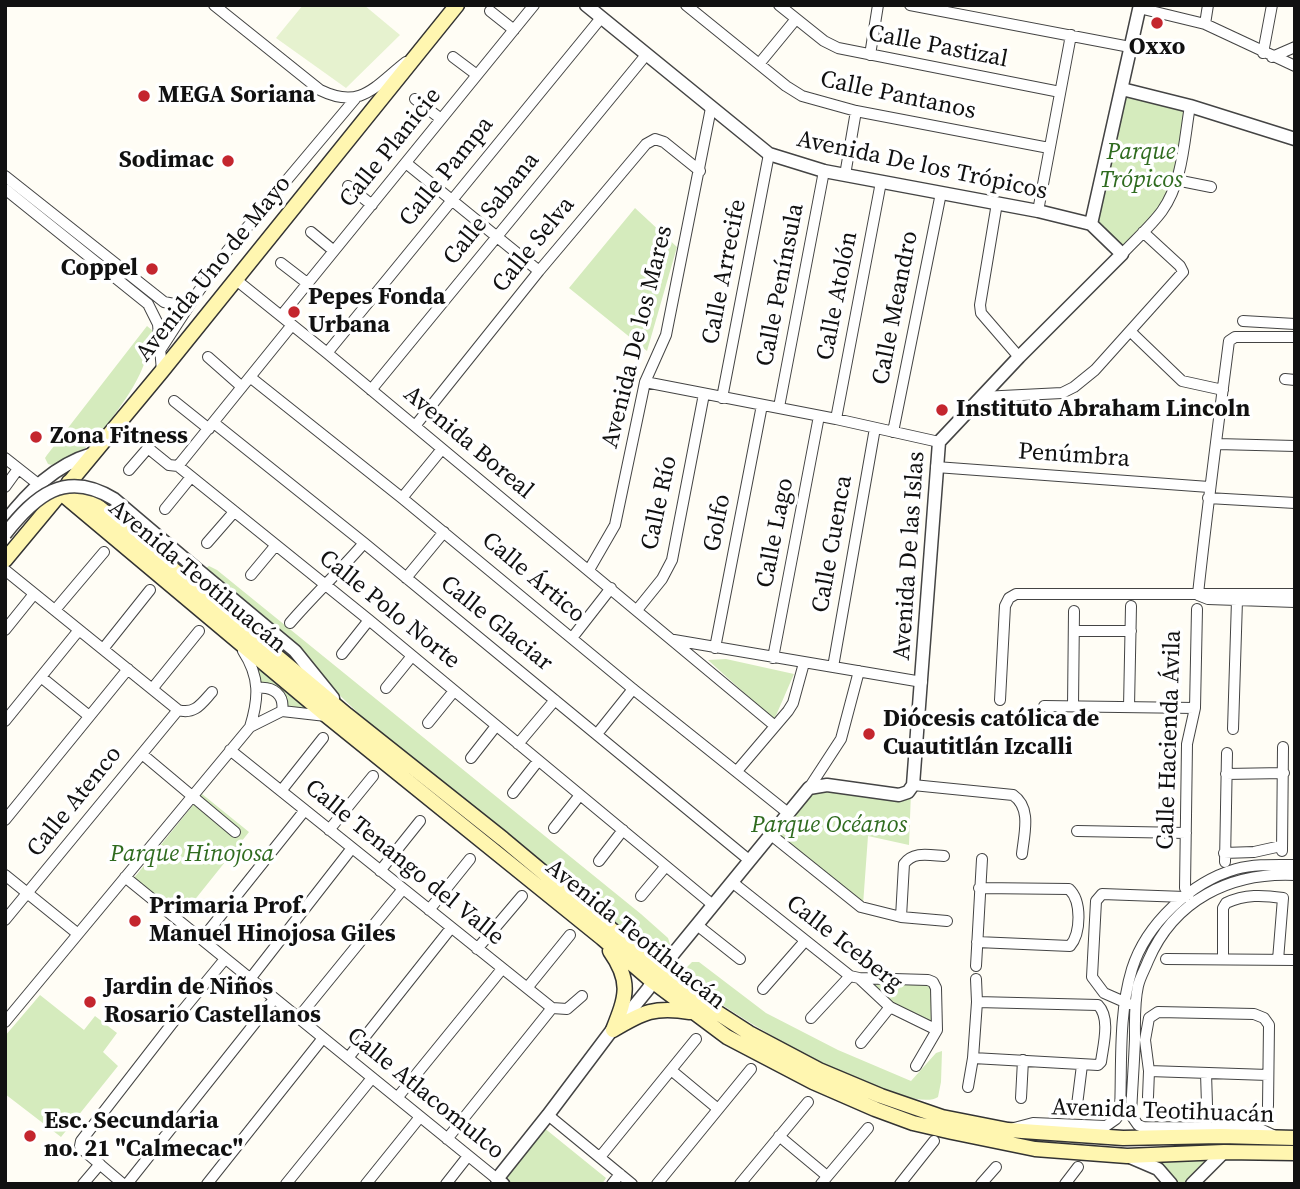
<!DOCTYPE html>
<html>
<head>
<meta charset="utf-8">
<style>
	body { margin:0 }
	#map { position:relative; width:1300px; height:1189px; overflow:hidden; background:#fffdf5; font-family:"Source Serif 4",serif }
	canvas { display:block }
	.frame { position:absolute; inset:0; border:7px solid #111; pointer-events:none }
</style>
</head>
<body>
<div id="map">
<canvas width="1300" height="1189"></canvas>
<div class="frame"></div>
</div>
<script>
const context = document.querySelector('canvas').getContext('2d');
context.lineJoin = 'round';
function fillPath(path, color) {
  context.fillStyle = color;
  context.fill(path, 'evenodd');
}
function stroke(path, color, width, dash) {
  context.strokeStyle = color;
  context.lineWidth = width;
  context.lineCap = dash ? 'butt' : 'round';
  context.setLineDash(dash || []);
  context.stroke(path);
}
function drawText(font, color, halo, rows, align = 'center') {
  context.font = font + ' "Source Serif 4",serif';
  context.lineWidth = 7;
  context.setLineDash([]);
  context.textBaseline = 'middle';
  context.strokeStyle = halo;
  context.fillStyle = color;
  for (const [text, x, y, turn = 0] of rows) {
    context.save();
    context.translate(x, y);
    context.rotate((+turn || 0) * Math.PI / 180);
    context.textAlign = isNaN(turn) ? turn : align;
    if (halo) context.strokeText(text, 0, 0);
    context.fillText(text, 0, 0);
    context.restore();
  }
}
const green = new Path2D(`
	M1122,90L1188,107L1176,179L1162,211L1122,252L1092,223Z
	M635,208L677,247L647,351L569,288Z
	M147,326L153,331C150,351 143,370 133,387C120,409 76,473 48,464L45,458L47,455Z
	M209,566L217,570L641,914L668,938L670,944L668,950L657,955L648,953L402,755L331,687L203,570Z
	M726,659L794,674L774,720L708,660Z
	M253,663L317,710H284V700L259,687Z
	M814,781L911,791L909,845L868,836L863,905L771,833Z
	M202,794L249,832L181,917L134,878Z
	M692,962H699L766,1013L838,1050L911,1081L936,1053L942,1051L941,1082L938,1097C906,1119 710,1006 685,975L687,967Z
	M928,980L936,988L933,1025L890,1004L867,982Z
	M40,995L84,1030L95,1016L117,1033L103,1052L118,1066L61,1137L5,1094V1036Z
	M543,1127L606,1178L602,1184H511L504,1178Z
	M1214,1154L1188,1184H1172L1151,1157Z`);
const pitch = new Path2D(`
	M303,5H364L400,35L346,88L276,38Z`);
const minor = new Path2D(`
	M214,5L320,90C361,110 374,87 406,62
	M686,5L786,86L802,96L856,111L1049,148
	M779,5L824,41L838,48L1060,92
	M910,5L1130,47
	M1139,8L1205,24L1295,66
	M490,11L514,30
	M1205,24L1208,5
	M1263,53L1272,5
	M870,55L878,5
	M453,57L477,75
	M1272,57L1295,47
	M759,64L796,19
	M415,99L441,119
	M406,163L539,271
	M845,175L856,111
	M5,176L164,302L179,305L196,295L228,250L355,99
	M1176,180L1211,187
	M348,186L372,205
	M5,189L148,304L158,324L162,371
	M997,203L980,305L981,313L1019,357
	M1038,211L1071,35
	M311,232L334,251
	M1122,254C1135,240 1151,226 1162,211C1183,182 1184,140 1190,106
	M281,263L307,283
	M235,279L327,353L775,726
	M281,316L534,5
	M1243,321L1295,324
	M1131,332L1182,381L1223,390
	M159,352L194,298
	M327,353L601,18
	M208,357L242,387
	M250,377L402,498L633,689L788,813
	M1285,379L1295,380
	M645,382L836,419L939,442
	M371,390L646,55
	M982,397L1062,393L1074,387L1095,370L1183,272L1180,266L1143,232
	M722,398L769,154
	M174,401L209,429
	M779,407L824,171
	M836,419L881,182
	M214,423L364,543L749,860
	M415,426L539,271L646,144L655,139L664,142L700,171
	M893,432L941,193
	M1217,444L1295,446
	M5,458L38,484L41,490
	M178,466L292,325
	M936,467L1209,487
	M129,470L148,448L169,465L178,466L369,620L713,905
	M5,487L18,469
	M402,498L442,449
	M1208,498L1295,503
	M165,509L191,477
	M207,543L234,512
	M5,570L178,710C195,715 202,703 212,692
	M589,570L615,525L645,382L666,335L711,108
	M251,575L276,545
	M406,578L444,532
	M1198,594C1207,510 1218,426 1229,341L1235,337H1295
	M1198,595L1208,599L1295,602
	M55,610L104,552
	M637,610L662,579L672,560L704,394
	M290,623C314,595 340,571 364,543
	M5,630L34,594
	M1075,631H1131
	M572,638L611,588
	M674,640L922,682
	M715,648L762,405
	M103,649L150,590
	M243,651C260,677 259,698 250,727
	M342,654L369,620
	M773,658L819,416
	M833,667L875,428
	M41,677L89,716
	M258,688C273,686 285,695 282,711
	M386,688L412,656
	M152,689L199,631
	M1000,700L1005,606L1009,598L1016,594H1295
	M1044,706L1195,708
	M1073,706L1074,611
	M1129,707L1131,606
	M5,721L79,630
	M428,723L454,691
	M1233,729L1237,600
	M597,734L633,689
	M518,744L555,700
	M230,750L552,1008
	M142,754L235,832
	M471,758L496,726
	M737,771L788,711L793,703L804,663
	M1226,774L1284,773
	M913,785L1013,795C1032,808 1024,834 1022,854
	M809,788L841,739L859,671
	M281,791L323,738
	M513,793L538,761
	M5,820L128,669
	M554,828L580,795
	M329,830L373,776
	M1077,831L1186,833
	M770,834L861,907L901,917L947,921
	M1282,851L1283,747
	M1224,853L1254,852L1281,846
	M599,861L623,830
	M1225,862L1227,753
	M380,871L420,821
	M5,875L78,934
	M125,877L497,1179
	M732,882L850,976L859,978L890,1007L937,1030
	M1189,894L1185,888L1187,744L1195,708L1197,609
	M641,896L666,866
	M429,910L470,859
	M901,917L904,864C913,851 929,855 944,856
	M5,920L178,710
	M697,925L740,959
	M202,939L305,810
	M977,942L1070,946C1081,933 1082,901 1069,889L979,888
	M477,949L522,896
	M1166,959L1295,960
	M1223,959V908L1226,903C1245,894 1263,895 1283,898L1278,960
	M976,966L982,859
	M859,978L928,980L933,982L936,988L937,1030L916,1066
	M250,979L352,848
	M976,979L977,1002
	M527,988L570,935
	M763,989L805,941
	M1129,1004L1104,993L1092,977L1096,901L1102,894L1185,897
	M552,1008L567,1009L582,996
	M298,1018L403,889
	M811,1018L850,976
	M5,1022L250,727L282,711L326,716
	M861,1043L890,1007
	M348,1058L451,928
	M671,1070L718,1109
	M1206,1073L1207,1105
	M968,1087L973,1058L977,1002L1098,1005C1111,1018 1103,1046 1101,1062L1098,1065L973,1058
	M1148,1097L1149,1071
	M397,1098L502,969
	M1021,1098L1023,1060
	M1077,1105L1082,1065
	M1268,1106L1269,1025L1264,1018L1254,1014L1158,1012L1149,1018L1145,1040L1149,1071L1268,1075
	M548,1115L632,1184
	M1014,1128L1033,1123L1106,1126L1116,1119L1120,1113C1122,1066 1118,1015 1132,969C1146,924 1191,882 1236,869C1255,864 1275,865 1295,865
	M1273,1135L1258,1128L1143,1127L1138,1125L1131,1115C1132,1090 1134,1065 1135,1039C1135,1021 1134,1004 1138,986C1140,977 1145,969 1148,961C1174,900 1230,872 1295,875
	M779,1136L827,1176
	M447,1139L552,1008
	M600,1157L696,1039
	M83,1184L100,1164
	M123,1184L83,1150L80,1146L81,1141L174,1021L225,959
	M127,1184L274,999
	M207,1184L323,1038
	M286,1184L372,1078
	M366,1184L420,1117
	M446,1184L468,1156
	M612,1184L620,1174
	M657,1184L751,1069
	M740,1184L808,1102
	M821,1184L868,1128
	M900,1184L934,1141
	M981,1184L996,1167
	M1065,1184L1078,1167`);
const tertiary = new Path2D(`
	M586,5L769,154L824,171L1038,211L1091,224L1122,254L1019,357L939,442L913,785L908,792L899,795L827,785L809,788L660,970L648,989L619,1025
	M1122,89L1190,106L1295,139
	M1091,224L1140,5
	M5,522C28,492 55,465 92,454
	M186,560L295,651L333,698
	M1130,1157L1158,1169L1171,1184
	M503,1184L497,1179L548,1115L618,1022
	M1192,1184L1224,1152`);
const secondary = new Path2D(`
	M69,482L347,715L503,839L660,970L707,1006L749,1033L819,1070L881,1096L942,1117L1008,1130L1123,1138L1221,1136L1295,1138
	M61,493L327,716L602,938L652,981L727,1037L813,1082L875,1109L913,1123L952,1132L1035,1149L1127,1156L1224,1152L1295,1153
	M5,560L162,371L457,5
	M610,951C632,982 626,997 613,1030
	M613,1030C643,1012 655,1006 690,1012`);
const tertiaryBridge = new Path2D(`
	M5,534C35,496 65,469 114,499L186,560`);
const markers = [
	[1157,23,7,"#c4262e"],
	[144,96,7,"#c4262e"],
	[228,161,7,"#c4262e"],
	[152,269,7,"#c4262e"],
	[294,312,7,"#c4262e"],
	[942,410,7,"#c4262e"],
	[36,437,7,"#c4262e"],
	[869,734,7,"#c4262e"],
	[135,921,7,"#c4262e"],
	[90,1002,7,"#c4262e"],
	[30,1136,7,"#c4262e"]
];
const streetNames = [
	["Calle Pastizal",938,47,11],
	["Calle Pantanos",898,96,12],
	["Calle Planicie",391,148,-51],
	["Avenida De los Trópicos",922,166,12],
	["Calle Pampa",447,172,-51],
	["Calle Sabana",492,209,-51],
	["Calle Selva",534,245,-51],
	["Avenida Uno de Mayo",214,269,-51],
	["Calle Arrecife",725,272,-79],
	["Calle Península",781,285,-79],
	["Calle Atolón",838,296,-79],
	["Calle Meandro",896,308,-79],
	["Avenida De los Mares",638,337,-76],
	["Avenida Boreal",468,443,40],
	["Penúmbra",1074,456,4],
	["Calle Río",660,503,-78],
	["Golfo",718,523,-79],
	["Calle Lago",776,533,-79],
	["Calle Cuenca",833,544,-80],
	["Avenida De las Islas",910,556,-86],
	["Avenida Teotihuacán",197,577,40],
	["Calle Ártico",533,578,40],
	["Calle Polo Norte",389,610,39],
	["Calle Glaciar",496,624,39],
	["Calle Hacienda Ávila",1170,740,-88],
	["Calle Atenco",75,802,-51],
	["Calle Tenango del Valle",404,863,39],
	["Avenida Teotihuacán",635,935,39],
	["Calle Iceberg",844,944,38],
	["Calle Atlacomulco",425,1094,39],
	["Avenida Teotihuacán",1163,1112,2]
];
const poiNames = [
	["Oxxo",1157,48,"center"],
	["MEGA Soriana",158,96],
	["Sodimac",214,161,"right"],
	["Coppel",138,269,"right"],
	["Pepes Fonda",308,298],
	["Urbana",308,326],
	["Instituto Abraham Lincoln",956,410],
	["Zona Fitness",50,437],
	["Diócesis católica de",883,720],
	["Cuautitlán Izcalli",883,748],
	["Primaria Prof.",149,907],
	["Manuel Hinojosa Giles",149,935],
	["Jardin de Niños",104,988],
	["Rosario Castellanos",104,1016],
	["Esc. Secundaria",44,1122],
	["no. 21 \"Calmecac\"",44,1150]
];
const parkNames = [
	["Parque",1141,153],
	["Trópicos",1141,181],
	["Parque Océanos",829,826],
	["Parque Hinojosa",192,855]
];
fillPath(green, '#d5ebbd');
fillPath(pitch, '#e6f2cf');
stroke(minor, '#444', 12);
stroke(tertiary, '#444', 15);
stroke(secondary, '#333', 17);
stroke(minor, '#fff', 10);
stroke(tertiary, '#fff', 12);
stroke(secondary, '#fff6b0', 14);
stroke(tertiaryBridge, '#444', 15, []);
stroke(tertiaryBridge, '#fff', 12);
for (const [x, y, r, color] of markers) {
  const dot = new Path2D();
  dot.arc(x, y, r, 0, 2 * Math.PI);
  context.fillStyle = color;
  context.fill(dot);
  stroke(dot, '#fff', 2.5);
}
drawText('24px', '#111', '#fff', streetNames);
drawText('bold 24px', '#111', '#fff', poiNames, 'left');
drawText('italic 24px', '#2f6b1f', '#fff', parkNames);
</script>
</body>
</html>
